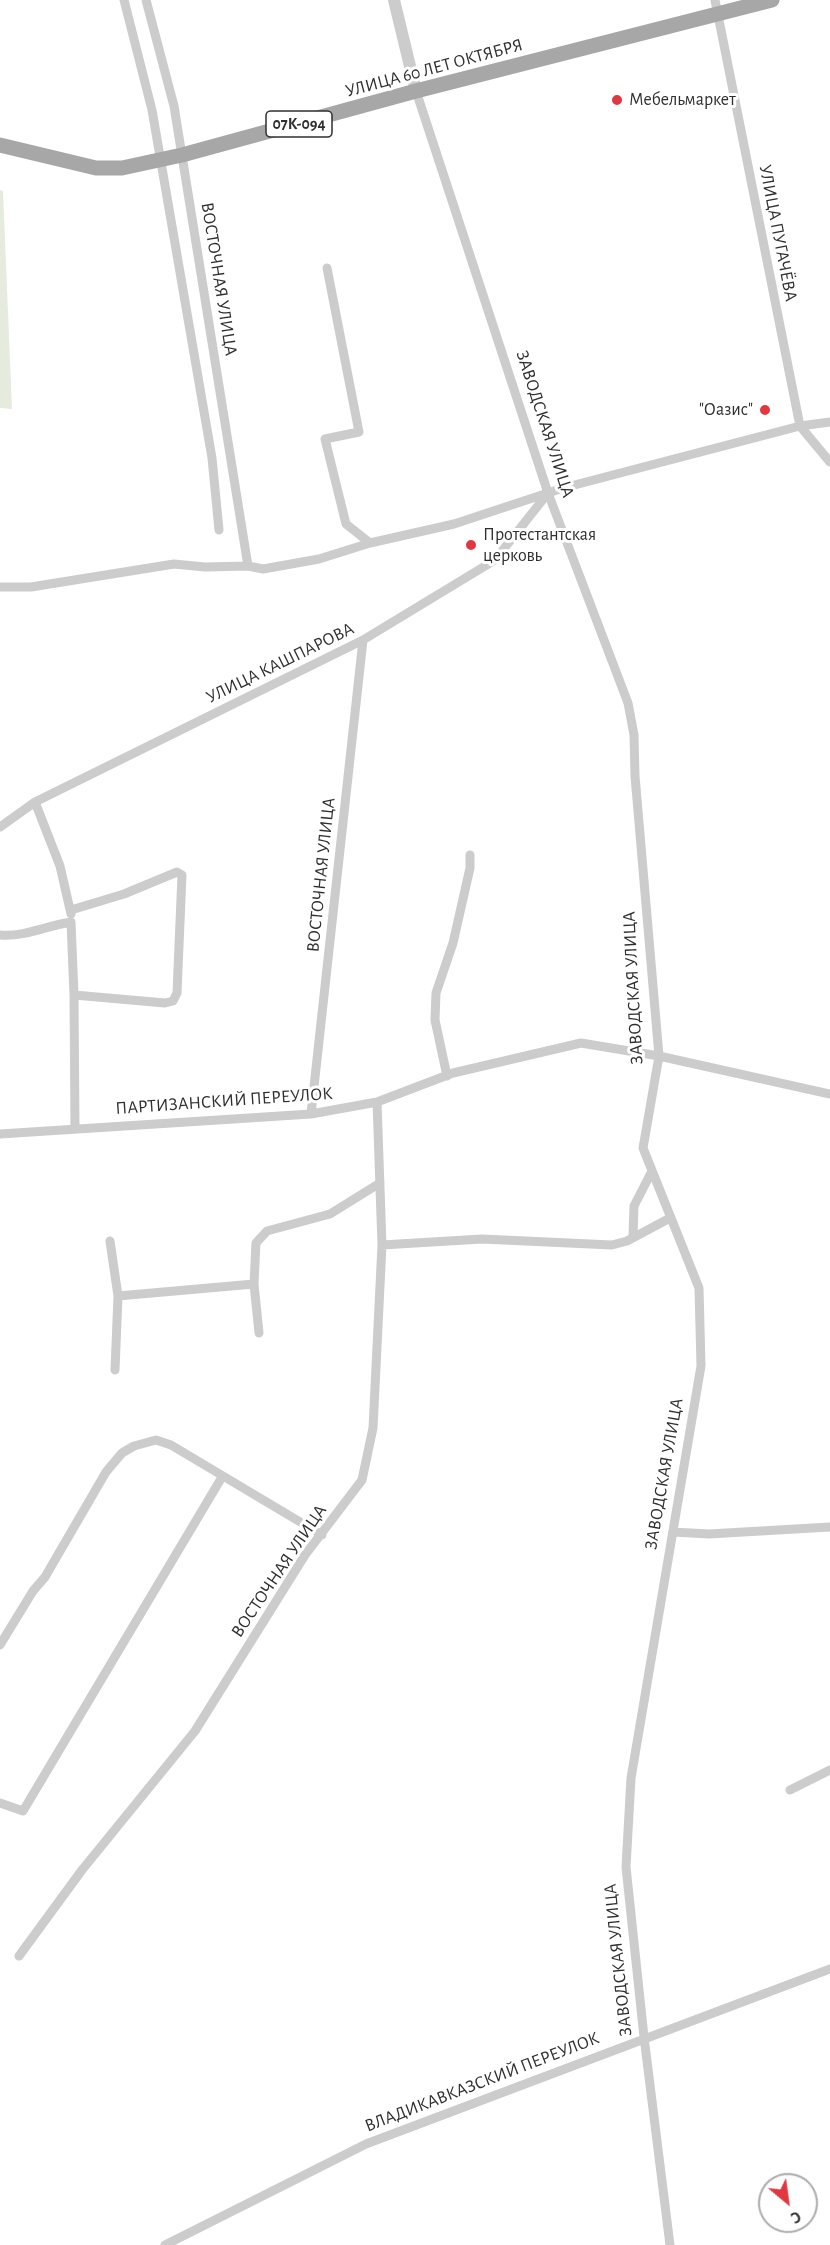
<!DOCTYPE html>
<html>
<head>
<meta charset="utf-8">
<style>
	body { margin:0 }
	#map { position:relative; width:830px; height:2245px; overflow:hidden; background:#fff; font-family:"Alegreya Sans",sans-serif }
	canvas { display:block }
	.north { position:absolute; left:758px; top:2173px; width:60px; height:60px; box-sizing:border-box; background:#fff; border:2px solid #acacac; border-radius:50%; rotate:151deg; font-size:16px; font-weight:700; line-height:24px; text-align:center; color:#2f2f2f }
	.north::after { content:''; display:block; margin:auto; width:21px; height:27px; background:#e13740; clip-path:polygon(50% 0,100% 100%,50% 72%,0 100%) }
</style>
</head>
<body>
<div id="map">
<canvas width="830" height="2245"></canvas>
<div class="north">С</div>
</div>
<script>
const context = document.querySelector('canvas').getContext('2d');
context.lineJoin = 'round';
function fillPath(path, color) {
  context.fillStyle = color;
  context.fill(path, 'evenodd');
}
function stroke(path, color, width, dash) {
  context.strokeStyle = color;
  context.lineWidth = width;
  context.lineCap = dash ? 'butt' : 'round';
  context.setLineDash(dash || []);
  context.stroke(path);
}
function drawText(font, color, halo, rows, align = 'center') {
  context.font = font + ' "Alegreya Sans",sans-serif';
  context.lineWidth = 6;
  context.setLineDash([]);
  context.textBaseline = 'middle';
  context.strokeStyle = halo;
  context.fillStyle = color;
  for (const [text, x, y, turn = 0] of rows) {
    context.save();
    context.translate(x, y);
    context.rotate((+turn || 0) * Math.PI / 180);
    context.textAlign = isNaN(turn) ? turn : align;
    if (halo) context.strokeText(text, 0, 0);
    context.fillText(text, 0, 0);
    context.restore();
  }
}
const green = new Path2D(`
	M0,190L3,191L12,409L0,408Z`);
const minor = new Path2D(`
	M124,0L152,110L212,458L219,530
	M146,0L174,106L248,566
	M715,0L800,426L830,462
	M416,91L548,493L628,703L634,735L635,776L659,1056L643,1148L699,1288L701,1366L631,1778L626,1867L644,2037L670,2245
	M327,268L359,432L325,439L346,524L370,543
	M0,587H31L174,564L205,567L248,566L263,569L319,559L370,543L454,524L563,488L800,426L830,422
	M35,802L60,866L71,914
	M0,827L35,802L363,640L495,560L548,493
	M71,910L124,894L177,872L182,875L177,993L173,1001L165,1003L74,995
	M0,935C25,937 46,926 71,922L74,995L75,1129
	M447,1076L435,1020L436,993L453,943L470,868V855
	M311,1114L363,640
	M0,1134L311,1114L377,1102L453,1073L581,1043L659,1056L830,1094
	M633,1236L634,1206L652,1171
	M110,1241L118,1296L115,1370
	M382,1245L482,1239L612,1245L627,1241L670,1218
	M254,1284L259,1333
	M118,1296L254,1284L256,1243L267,1231L330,1214L380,1183
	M673,1532L709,1534L830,1527
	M0,1645L33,1591L45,1577L106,1472L122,1453L134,1446L156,1440L171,1445L322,1535
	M790,1790L830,1770
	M0,1803L23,1811L222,1477
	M19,1956L82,1870L195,1731L305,1555L362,1480L373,1428L382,1245L377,1102
	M165,2245L366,2144L830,1969`);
const tertiary = new Path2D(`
	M394,0L416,91`);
const primary = new Path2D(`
	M0,145L96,168H122L182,155L416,91L772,0`);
const markers = [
	[617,100,6,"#e13740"],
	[765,410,6,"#e13740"],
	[471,545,6,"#e13740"]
];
const shields = [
	[299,124,66]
];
const shieldNames = [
	["07К-094",299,124]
];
const streetNames = [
	["УЛИЦА 60 ЛЕТ ОКТЯБРЯ",434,68,-15],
	["УЛИЦА ПУГАЧЁВА",778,233,79],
	["ВОСТОЧНАЯ УЛИЦА",219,279,81],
	["ЗАВОДСКАЯ УЛИЦА",545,424,72],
	["УЛИЦА КАШПАРОВА",280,663,-26],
	["ВОСТОЧНАЯ УЛИЦА",321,875,-84],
	["ЗАВОДСКАЯ УЛИЦА",633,988,-93],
	["ПАРТИЗАНСКИЙ ПЕРЕУЛОК",224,1101,-4],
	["ЗАВОДСКАЯ УЛИЦА",664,1474,-80],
	["ВОСТОЧНАЯ УЛИЦА",279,1571,-56],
	["ЗАВОДСКАЯ УЛИЦА",618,1960,-96],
	["ВЛАДИКАВКАЗСКИЙ ПЕРЕУЛОК",482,2082,-21]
];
const poiNames = [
	["Мебельмаркет",629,100],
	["\"Оазис\"",753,410,"right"],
	["Протестантская",483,535],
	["церковь",483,556]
];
fillPath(green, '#e5ecde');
stroke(minor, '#ccc', 9);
stroke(tertiary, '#ccc', 12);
stroke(primary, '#a7a7a7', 15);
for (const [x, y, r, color] of markers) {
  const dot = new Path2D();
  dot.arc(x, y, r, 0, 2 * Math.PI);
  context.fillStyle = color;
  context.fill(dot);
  stroke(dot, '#fff', 2);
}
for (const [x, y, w] of shields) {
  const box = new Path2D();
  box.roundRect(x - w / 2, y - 13, w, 26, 4.5);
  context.fillStyle = '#fff';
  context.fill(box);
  stroke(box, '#2f2f2f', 1.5);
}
drawText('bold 16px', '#2f2f2f', null, shieldNames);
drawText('18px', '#2f2f2f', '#fff', streetNames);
drawText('18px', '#2f2f2f', '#fff', poiNames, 'left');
</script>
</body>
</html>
